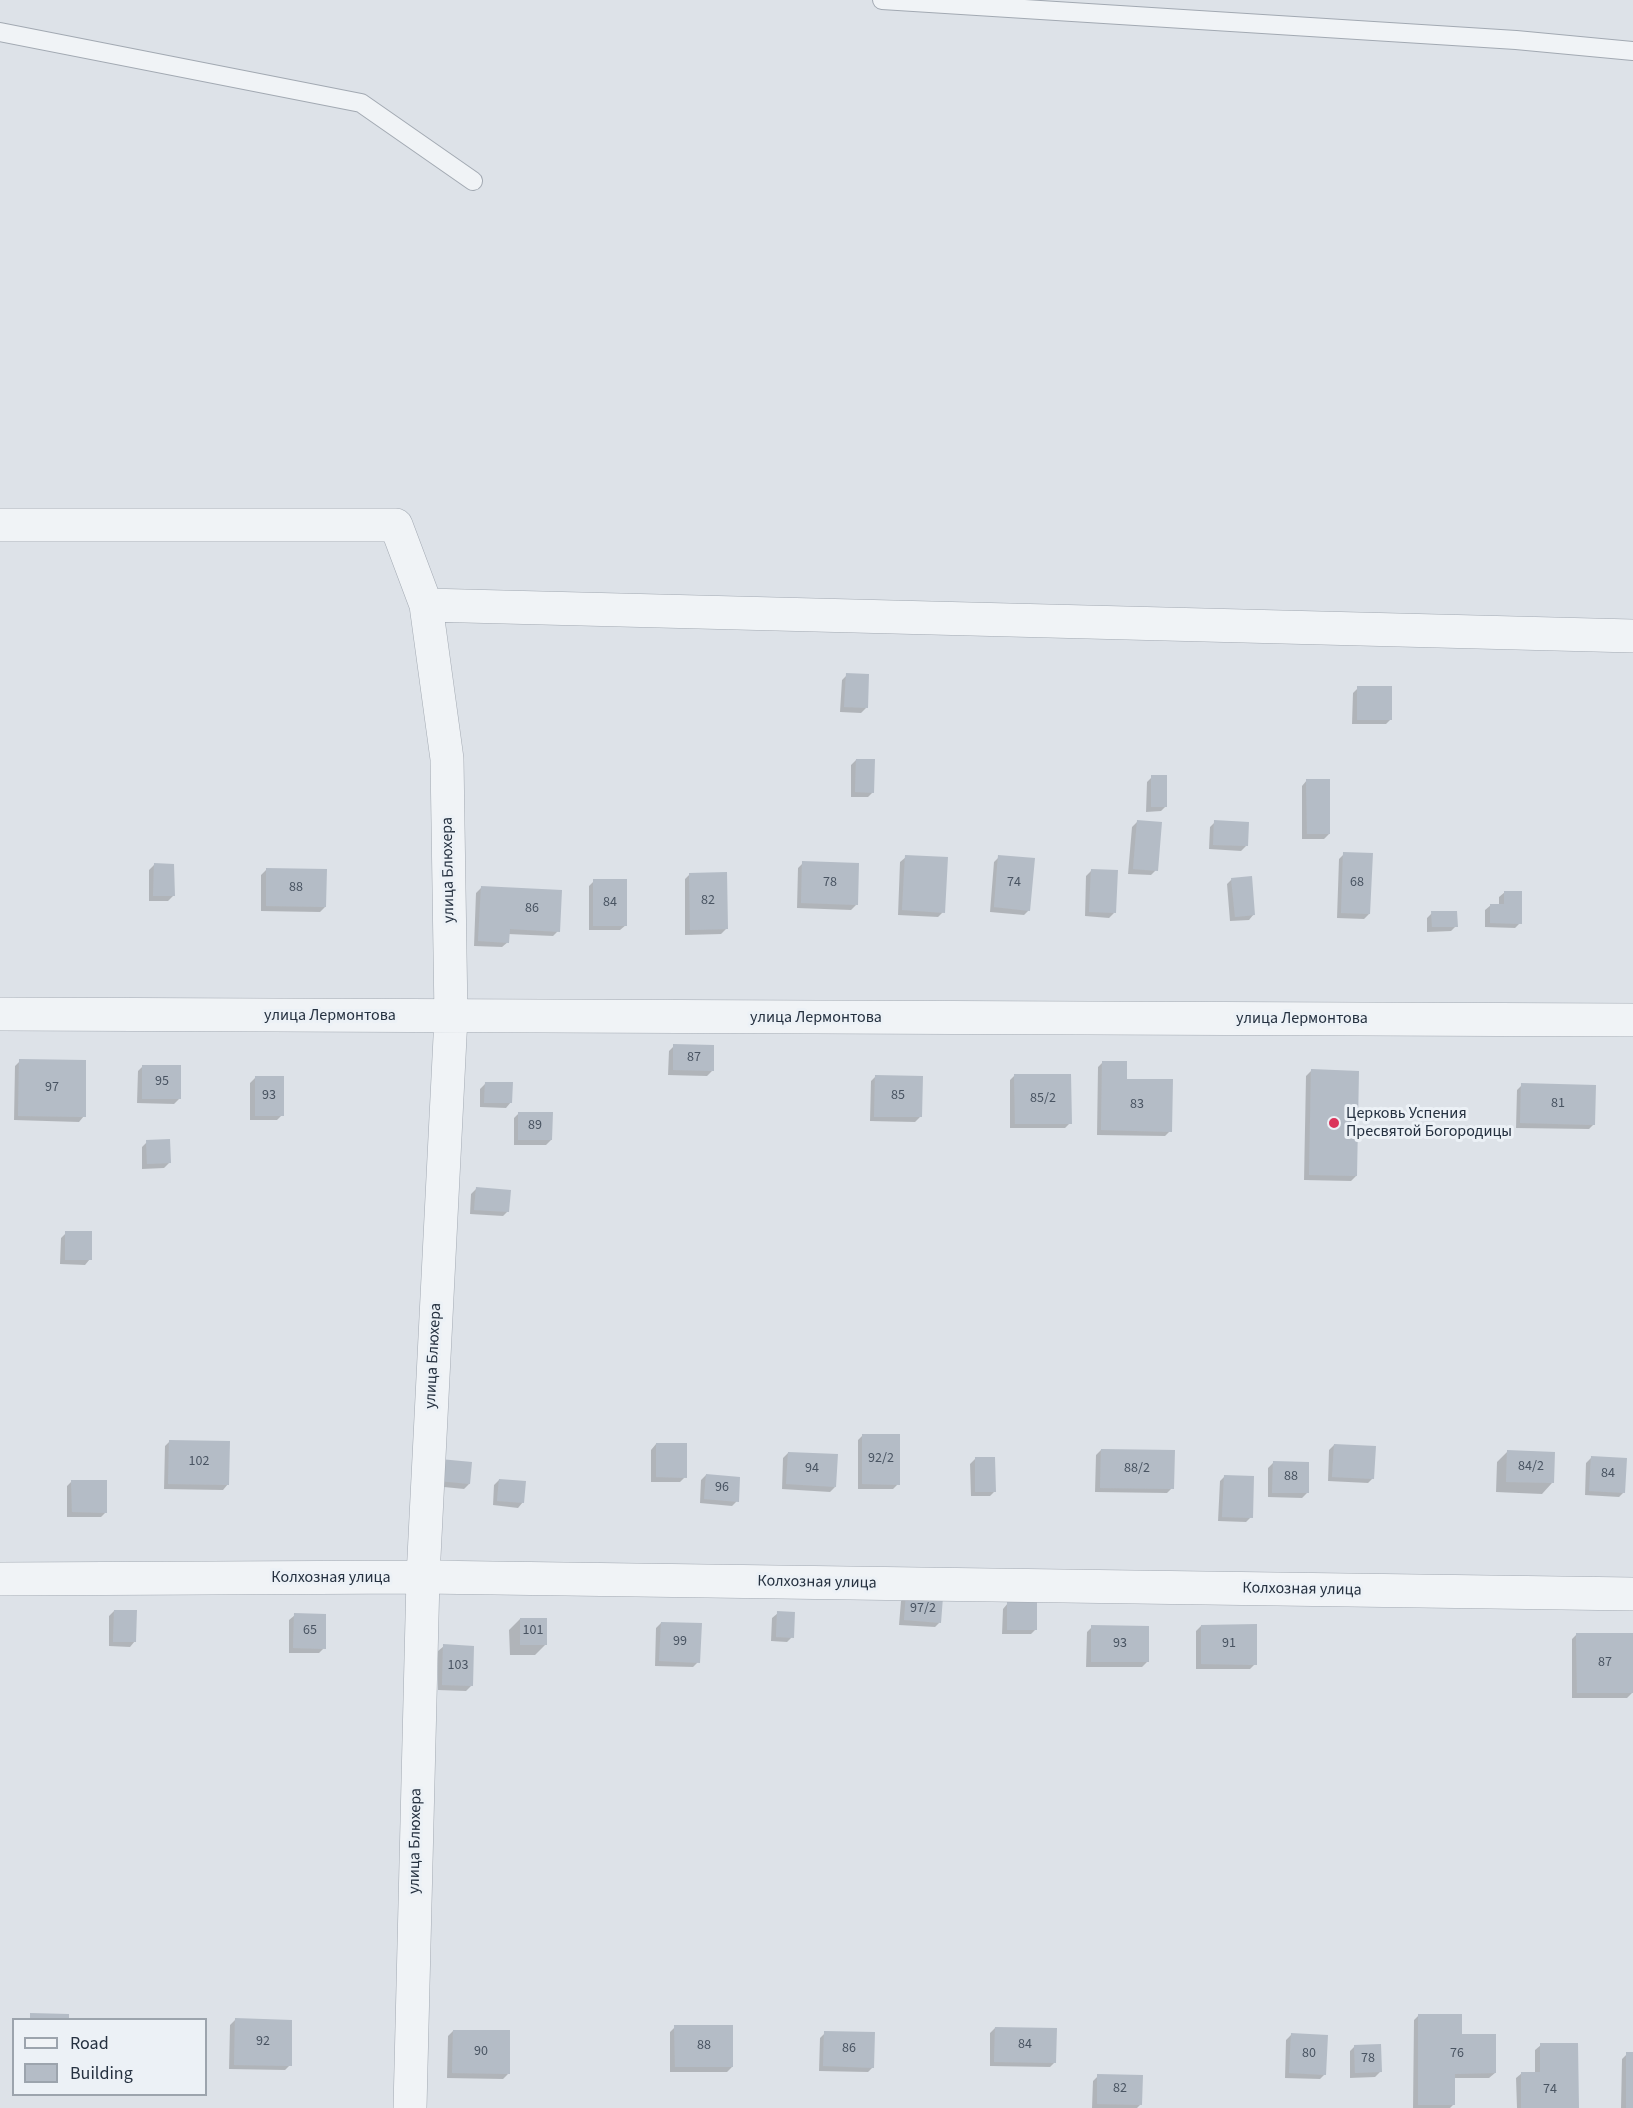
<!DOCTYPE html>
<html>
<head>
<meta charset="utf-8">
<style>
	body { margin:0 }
	#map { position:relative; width:1633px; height:2108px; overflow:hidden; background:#dde2e8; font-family:"Source Sans 3",sans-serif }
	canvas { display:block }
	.legend { position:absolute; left:12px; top:2018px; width:195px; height:78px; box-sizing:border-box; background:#ecf1f6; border:2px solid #9ca4ad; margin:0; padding:8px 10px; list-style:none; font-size:18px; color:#253140 }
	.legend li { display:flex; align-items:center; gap:12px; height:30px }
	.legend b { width:30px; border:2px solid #9ca4ad }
</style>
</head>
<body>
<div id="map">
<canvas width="1633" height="2108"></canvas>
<ul class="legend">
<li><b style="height:8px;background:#f0f3f6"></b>Road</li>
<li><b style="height:16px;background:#b4bcc6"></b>Building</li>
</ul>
</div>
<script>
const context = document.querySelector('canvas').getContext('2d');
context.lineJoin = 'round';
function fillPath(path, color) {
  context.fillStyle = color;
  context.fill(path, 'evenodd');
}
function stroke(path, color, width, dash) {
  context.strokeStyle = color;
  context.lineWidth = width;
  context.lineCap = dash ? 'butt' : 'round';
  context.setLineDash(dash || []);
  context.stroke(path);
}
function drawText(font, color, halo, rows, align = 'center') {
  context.font = font + ' "Source Sans 3",sans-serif';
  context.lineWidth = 6;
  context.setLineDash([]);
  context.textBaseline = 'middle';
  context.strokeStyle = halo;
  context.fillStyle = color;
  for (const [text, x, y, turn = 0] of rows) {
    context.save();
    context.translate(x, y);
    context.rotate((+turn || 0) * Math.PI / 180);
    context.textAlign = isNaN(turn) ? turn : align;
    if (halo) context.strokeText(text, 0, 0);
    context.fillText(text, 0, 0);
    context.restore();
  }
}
const shadow = new Path2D(`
	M847,675L866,708L861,713L840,712L842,680Z
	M1358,688L1391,719L1386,724H1352L1353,693Z
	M856,760L873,792L868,797H851V765Z
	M1152,777L1166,806L1161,811L1146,812L1147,782Z
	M1307,780L1329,834L1324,839H1302V786Z
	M1137,822L1156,870L1151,875L1128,874L1132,827Z
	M1215,822L1246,846L1241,851L1209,849L1210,827Z
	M1344,854L1369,914L1364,919L1337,918L1339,859Z
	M906,857L943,912L938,917L898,915L900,862Z
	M999,857L1029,910L1024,915L990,912L994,862Z
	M803,863L856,905L851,910L797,908L798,868Z
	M154,865L173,896L168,901H149V870Z
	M266,870L325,907L320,912L261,911V875Z
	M1091,871L1114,913L1109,918L1085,916L1086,876Z
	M690,874L726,929L721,934L685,935V879Z
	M1232,879L1254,914L1249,920L1230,921L1227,884Z
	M594,881L626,925L620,930H589V886Z
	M481,888L558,931L553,936L508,934V942L502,947L474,946L476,893Z
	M1505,892L1520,923L1515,928L1485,927V910L1491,905H1499V897Z
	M1432,913L1456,926L1451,931L1427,932V918Z
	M674,1046L712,1071L707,1076L668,1075L669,1051Z
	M20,1061L84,1116L79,1122L14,1120L15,1066Z
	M1103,1062L1126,1080L1170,1131L1165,1136L1097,1135L1098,1067Z
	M143,1066L179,1099L174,1104L137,1103L138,1071Z
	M1311,1071L1356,1176L1351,1181L1304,1180L1306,1076Z
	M1015,1075L1070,1123L1065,1128H1010V1080Z
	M876,1076L920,1117L915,1122L870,1121L871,1081Z
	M255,1078L282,1115L277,1120H250V1083Z
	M485,1084L511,1102L506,1108L480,1107V1089Z
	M1522,1085L1594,1124L1589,1129L1516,1128L1517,1090Z
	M519,1113L551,1140L546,1145H514V1118Z
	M147,1142L169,1163L164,1168L142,1169V1147Z
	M476,1189L508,1211L503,1216L470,1214L471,1194Z
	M66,1233L90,1259L85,1265L60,1264L61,1238Z
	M863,1435L898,1484L893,1489H858V1440Z
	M170,1441L228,1484L223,1490L164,1489L165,1446Z
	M656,1444L685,1477L680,1482H651V1450Z
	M1334,1445L1373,1478L1368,1483L1328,1481L1329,1450Z
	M1101,1450L1172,1488L1167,1493L1095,1492L1096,1455Z
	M1508,1451L1552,1483L1542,1494L1496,1492L1497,1462Z
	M788,1453L835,1487L830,1492L782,1489L783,1458Z
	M1591,1458L1624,1492L1619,1497L1585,1495L1586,1463Z
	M975,1459L995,1491L990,1496H971L970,1464Z
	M471,1463L469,1484L464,1489L434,1486Z
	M1273,1463L1307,1493L1302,1498L1268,1497V1468Z
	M706,1475L737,1501L732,1506L700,1503L701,1480Z
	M1225,1476L1251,1517L1246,1522L1218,1521L1220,1481Z
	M499,1480L523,1502L518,1508L493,1505L494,1485Z
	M72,1481L106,1512L101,1517H67V1486Z
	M906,1596L940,1622L935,1627L899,1625L901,1601Z
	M1008,1603L1036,1629L1031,1634H1002L1003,1609Z
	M114,1611L135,1641L130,1647L109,1646V1616Z
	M778,1613L792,1637L787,1642L771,1641L772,1618Z
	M295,1615L324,1648L319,1653H289V1620Z
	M520,1619L546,1644L535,1655H510L509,1630Z
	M661,1623L698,1662L693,1667L655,1666L656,1628Z
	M1201,1626L1255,1664L1250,1669H1196V1631Z
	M1092,1627L1147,1662L1142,1667H1086L1087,1632Z
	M1577,1634L1632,1693L1627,1698H1572V1639Z
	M444,1646L471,1686L466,1691L438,1690V1651Z
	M1419,2015L1460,2035L1495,2073L1489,2078H1453V2105L1450,2108H1413L1414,2020Z
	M235,2020L290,2065L285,2070L229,2069L230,2025Z
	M675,2027L732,2067L727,2072H670V2032Z
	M995,2028L1055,2062L1050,2067L990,2066V2033Z
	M453,2031L508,2074L503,2079L447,2078L448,2036Z
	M825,2033L873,2067L868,2072L819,2071L820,2038Z
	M1291,2035L1325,2074L1320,2079L1285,2078L1286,2040Z
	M1541,2045L1577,2108H1517L1516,2078L1522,2073H1535V2050Z
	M1355,2046L1380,2072L1375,2077L1350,2078V2051Z
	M1627,2054H1633V2108H1621L1622,2059Z
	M1098,2076L1141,2104L1137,2108H1092L1093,2081Z`);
const building = new Path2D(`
	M846,673L869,674L868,708L844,707Z
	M1357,686H1392V720H1357Z
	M856,759H875L874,793L855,792Z
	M1151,775H1167V807H1151Z
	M1306,779H1330V834H1307Z
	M1137,820L1162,822L1158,871L1133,869Z
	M1214,820L1249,822L1248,846L1213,845Z
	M1343,852L1373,853L1370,914L1341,913Z
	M905,855L948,857L945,913L902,910Z
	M998,855L1035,858L1030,911L994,907Z
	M802,861L859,863L858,905L801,903Z
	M154,863L174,864L175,896H153Z
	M266,868L327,869L326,907L266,906Z
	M1091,869L1118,870L1116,913L1089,912Z
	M727,872L728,929L690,930L689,873Z
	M1252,876L1255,915L1235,917L1231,878Z
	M593,879H627V926H593Z
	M481,886L562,890L560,932L510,929L509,943L478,941Z
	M1504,891H1522V924L1490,923V904H1504Z
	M1431,911H1457L1458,927H1432Z
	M673,1044L714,1045V1071L673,1070Z
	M19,1059L86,1060V1117L18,1116Z
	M1102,1061H1127V1079H1173L1172,1132L1101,1130Z
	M142,1065H181V1099H142Z
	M1311,1069L1359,1071L1357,1176L1309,1175Z
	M1014,1074H1071L1072,1124H1015Z
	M875,1075L923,1076L922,1117H874Z
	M255,1076H284V1116H255Z
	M485,1082H513L512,1103H484Z
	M1521,1083L1596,1085L1595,1125L1520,1123Z
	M518,1112H553L552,1140H518Z
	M170,1139L171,1163L147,1164L146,1140Z
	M476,1187L511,1190L509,1212L474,1210Z
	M65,1231H92V1260H65Z
	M862,1434H900V1485L862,1484Z
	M169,1440L230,1441L229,1485L168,1484Z
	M656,1443H687V1478L656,1477Z
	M1334,1444L1376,1446L1374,1479L1332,1477Z
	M1101,1449L1175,1450L1174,1489L1100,1488Z
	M1507,1450L1555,1452L1554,1483L1506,1482Z
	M788,1452L838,1454L836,1487L786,1484Z
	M1591,1456L1627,1458L1625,1493L1589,1491Z
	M975,1457H995L996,1492H975Z
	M440,1459L472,1462L470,1484L438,1481Z
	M1273,1461L1309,1462V1493H1272Z
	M706,1474L740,1477L739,1502L704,1499Z
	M1224,1475L1254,1476L1253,1518L1222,1517Z
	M499,1479L526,1481L524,1503L497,1501Z
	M71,1480H107V1513L72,1512Z
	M906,1594L943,1597L941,1623L904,1620Z
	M1007,1602H1037V1630H1007Z
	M114,1610H137L136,1642H113Z
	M777,1611L795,1612L794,1638L776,1637Z
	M294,1613L326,1614V1649L293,1648Z
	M520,1618H547V1645H520Z
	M661,1622L702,1623L700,1663L659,1661Z
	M1257,1624V1665L1201,1664V1625Z
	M1091,1625L1149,1626V1662H1091Z
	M1576,1633H1633V1693H1577Z
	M443,1644L474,1646L473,1686L442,1685Z
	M30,2013L69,2014V2020H30Z
	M1418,2014H1462V2034H1496V2073L1455,2074V2105H1418Z
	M235,2018L292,2020V2066L234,2065Z
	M674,2025H733V2067H675Z
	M995,2027L1057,2028L1056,2063L994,2062Z
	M453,2030H510V2074L452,2073Z
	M824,2031L875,2032L874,2068L823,2066Z
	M1291,2033L1328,2035L1326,2075L1289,2073Z
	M1540,2043H1578L1579,2108H1521V2072H1540Z
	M1381,2044L1382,2072L1355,2073L1354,2045Z
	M1626,2052H1633V2108H1626Z
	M1097,2074L1143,2075L1142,2105L1097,2104Z`);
const lane = new Path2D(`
	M882,0L1516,40L1633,51
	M0,32L361,103L473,181`);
const street = new Path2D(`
	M0,525H396L426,605L447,759L451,1017L423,1577L410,2108
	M426,605L1633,636
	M0,1014L1633,1020
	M0,1579L423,1577L1633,1594`);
const markers = [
	[1334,1123,6,"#db345a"]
];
const numberNames = [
	["78",830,883],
	["74",1014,883],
	["68",1357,883],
	["88",296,888],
	["82",708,901],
	["84",610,903],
	["86",532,909],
	["87",694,1058],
	["95",162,1082],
	["97",52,1088],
	["93",269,1096],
	["85",898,1096],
	["85/2",1043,1099],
	["81",1558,1104],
	["83",1137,1105],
	["89",535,1126],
	["92/2",881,1459],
	["102",199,1462],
	["84/2",1531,1467],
	["94",812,1469],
	["88/2",1137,1469],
	["84",1608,1474],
	["88",1291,1477],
	["96",722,1488],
	["97/2",923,1609],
	["65",310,1631],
	["101",533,1631],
	["99",680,1642],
	["93",1120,1644],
	["91",1229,1644],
	["87",1605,1663],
	["103",458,1666],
	["92",263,2042],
	["84",1025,2045],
	["88",704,2046],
	["86",849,2049],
	["90",481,2052],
	["80",1309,2054],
	["76",1457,2054],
	["78",1368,2059],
	["82",1120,2089],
	["74",1550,2090]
];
const streetNames = [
	["улица Блюхера",449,870,-91],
	["улица Лермонтова",330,1016],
	["улица Лермонтова",816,1018],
	["улица Лермонтова",1302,1019],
	["улица Блюхера",434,1356,-87],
	["Колхозная улица",331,1578],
	["Колхозная улица",817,1583,1],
	["Колхозная улица",1302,1590,1],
	["улица Блюхера",416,1841,-89]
];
const poiNames = [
	["Церковь Успения",1346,1114],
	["Пресвятой Богородицы",1346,1132]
];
fillPath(shadow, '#0003');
fillPath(building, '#b4bcc6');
stroke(lane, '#a2a9b2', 20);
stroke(street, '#a2a9b2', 34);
stroke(lane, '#f0f3f6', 18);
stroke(street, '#f0f3f6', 33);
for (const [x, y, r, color] of markers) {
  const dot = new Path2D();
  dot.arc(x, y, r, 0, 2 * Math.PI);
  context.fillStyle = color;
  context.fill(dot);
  stroke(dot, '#ecf1f6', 2);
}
drawText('14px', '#495462', null, numberNames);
drawText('16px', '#253140', '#ecf1f6', streetNames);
drawText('16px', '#253140', '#ecf1f6', poiNames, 'left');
</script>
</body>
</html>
